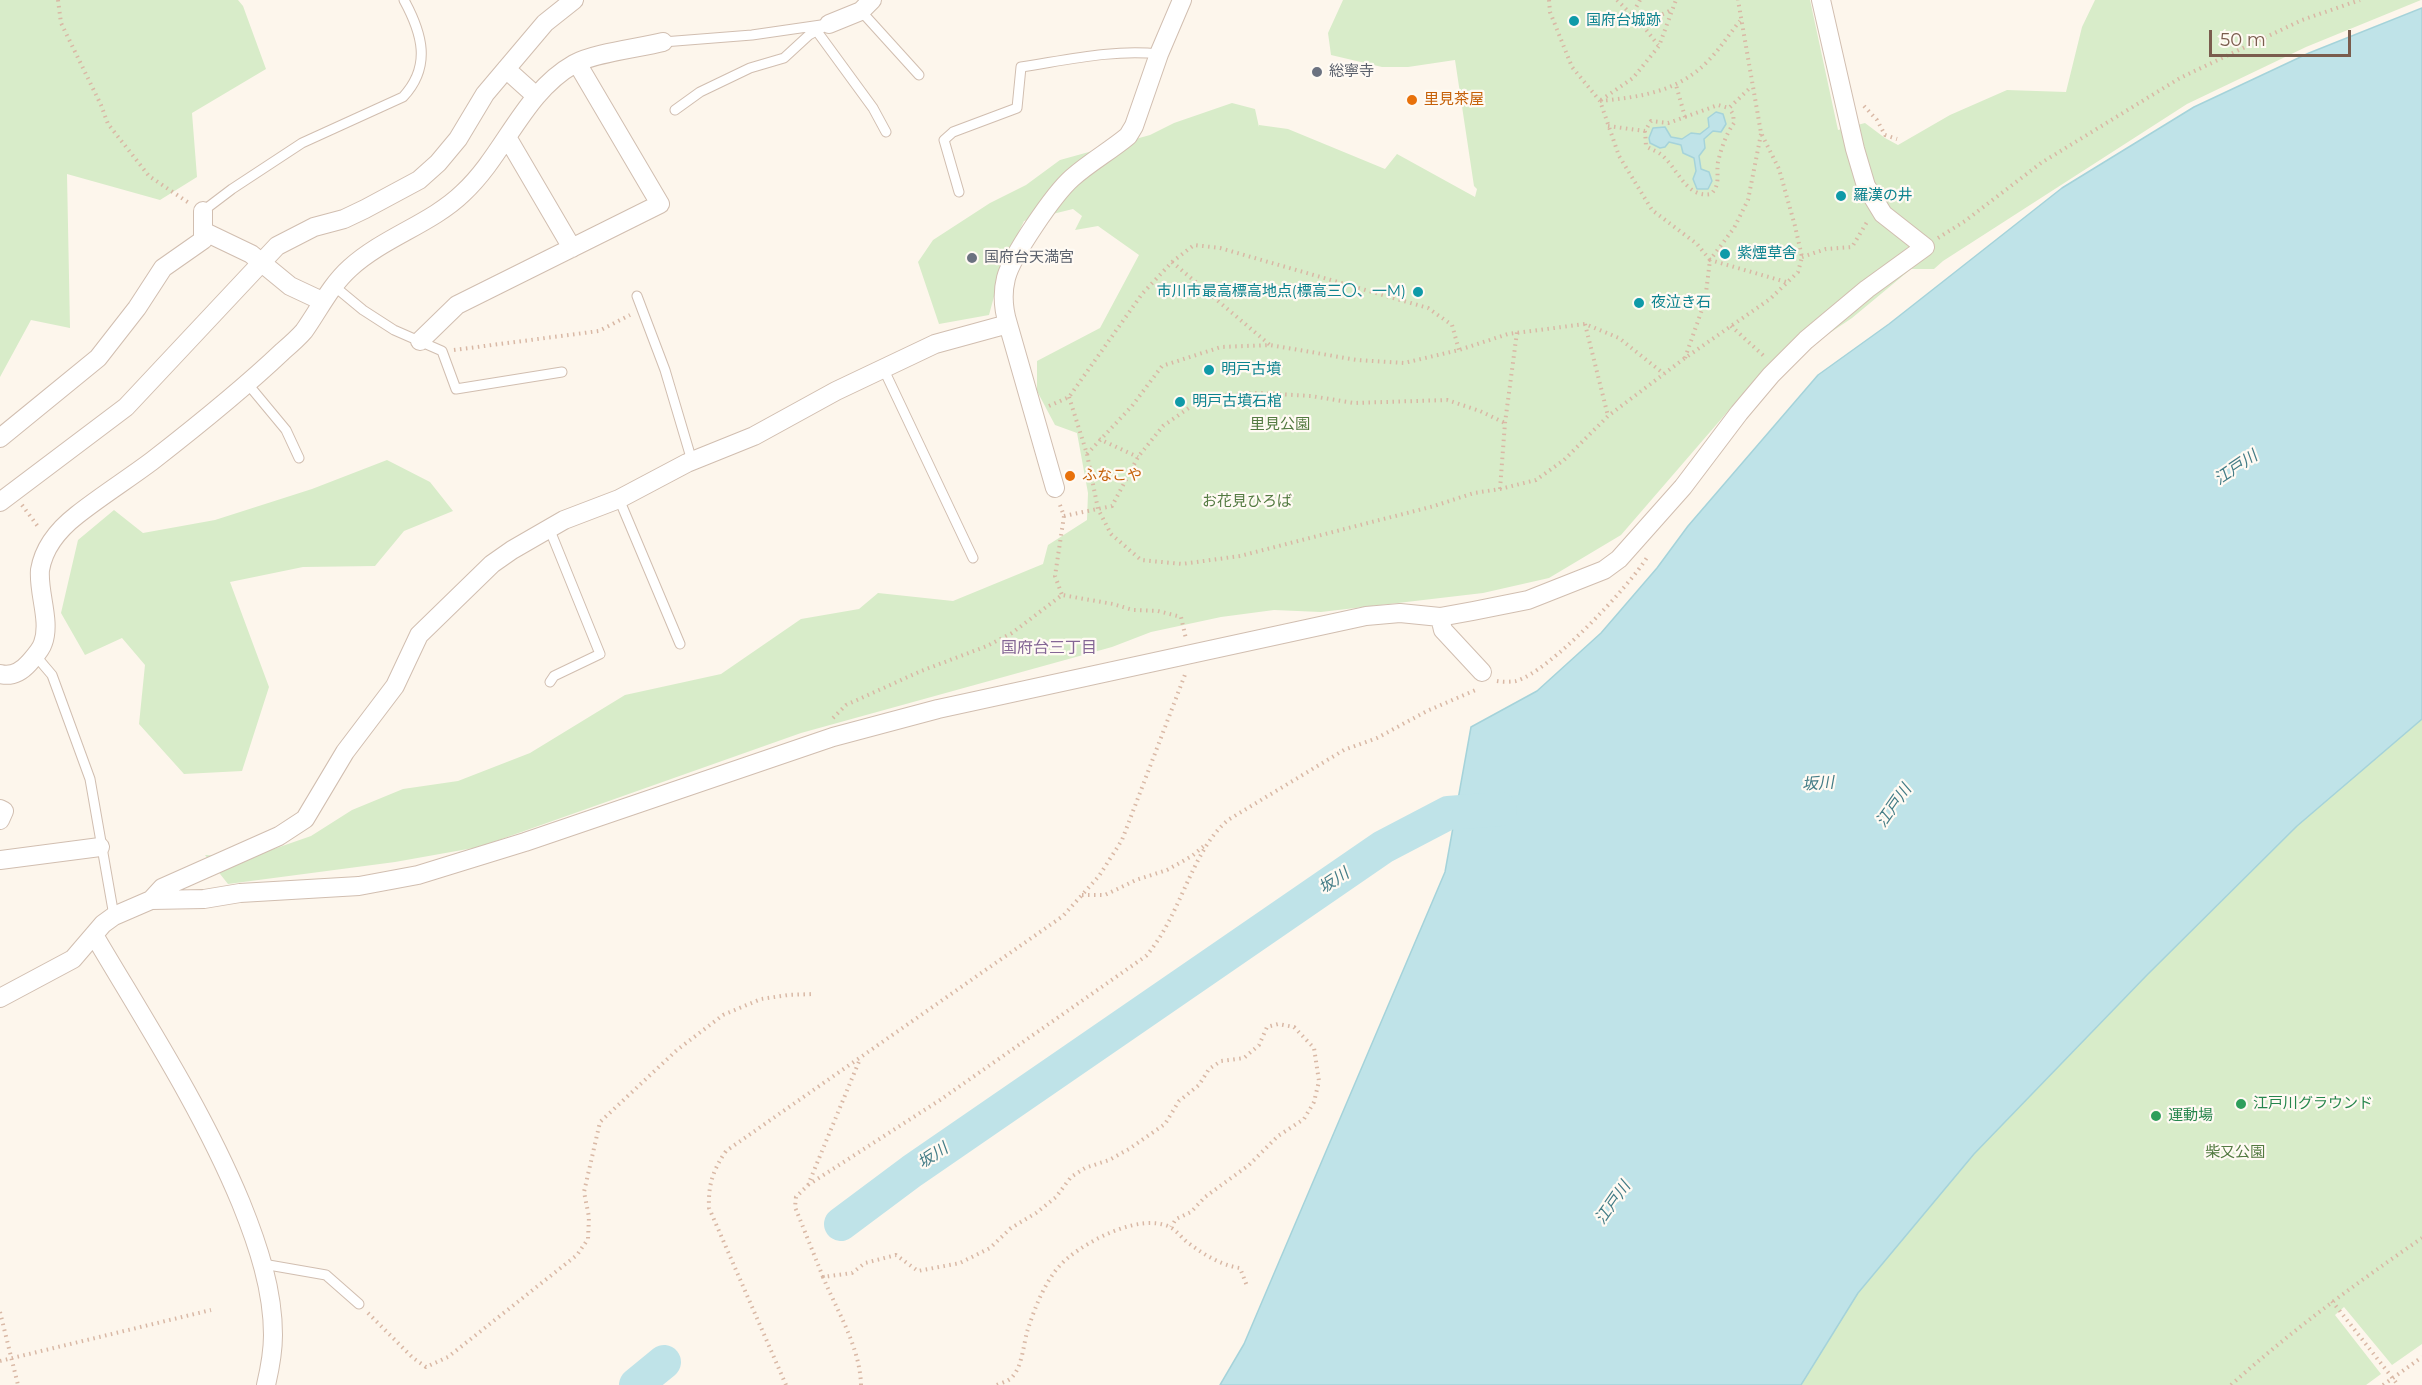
<!DOCTYPE html>
<html>
<head>
<meta charset="utf-8">
<style>
	body { margin:0 }
	#map { position:relative; width:2422px; height:1385px; overflow:hidden; background:#fdf6ec; font-family:Montserrat,sans-serif }
	canvas { display:block }
	.scale { position:absolute; left:2209px; top:30px; width:142px; height:27px; box-sizing:border-box; border:3px solid #7a5c4d; border-top:0; padding-left:8px; font-size:18px; line-height:21px; white-space:nowrap; color:#7a5c4d; -webkit-text-stroke:4px #fffaf3; paint-order:stroke }
</style>
</head>
<body>
<div id="map">
<canvas width="2422" height="1385"></canvas>
<div class="scale">50 m</div>
</div>
<script>
const context = document.querySelector('canvas').getContext('2d');
context.lineJoin = 'round';
function fillPath(path, color) {
  context.fillStyle = color;
  context.fill(path, 'evenodd');
}
function stroke(path, color, width, dash) {
  context.strokeStyle = color;
  context.lineWidth = width;
  context.lineCap = dash ? 'butt' : 'round';
  context.setLineDash(dash || []);
  context.stroke(path);
}
function drawText(font, color, halo, rows, align = 'center') {
  context.font = font + ' Montserrat,"Noto Sans JP",sans-serif';
  context.lineWidth = 4.5;
  context.setLineDash([]);
  context.textBaseline = 'middle';
  context.strokeStyle = halo;
  context.fillStyle = color;
  for (const [text, x, y, turn = 0] of rows) {
    context.save();
    context.translate(x, y);
    context.rotate((+turn || 0) * Math.PI / 180);
    context.textAlign = isNaN(turn) ? turn : align;
    if (halo) context.strokeText(text, 0, 0);
    context.fillText(text, 0, 0);
    context.restore();
  }
}
const green = new Path2D(`
	M0,0H238L243,6L266,69L192,113L197,177L160,200L67,174L70,328L31,320L0,377Z
	M1343,0H1810L1838,130L1865,123L1885,138L1898,145L1950,115L2007,90L2066,92L2082,27L2095,0H2421L2306,47L2187,104L1943,261L1934,269H1911L1852,318L1748,388L1621,535L1549,578L1483,593L1321,612L1274,610L1221,617L1151,632L1112,647L801,733L479,847L395,862L228,884L205,855L248,858L311,836L352,810L403,789L458,781L530,753L625,695L721,674L801,619L859,609L878,593L953,601L1043,564L1048,545L1087,520L1088,493L1077,433L1055,425L1037,391V361L1100,328L1139,255L1098,226L1075,230L1082,216L1073,209L1024,221L1002,267L989,315L939,324L918,262L933,240L990,203L1026,185L1060,160L1150,135L1174,123L1232,103L1255,109L1259,127V125L1288,129L1385,169L1397,154L1475,197L1477,189L1474,186L1455,60L1408,67H1382L1331,55L1328,33Z
	M387,460L430,482L453,511L404,531L375,566L303,567L230,582L269,687L242,771L184,774L139,724L145,665L122,638L85,655L61,613L78,540L114,510L143,533L215,520L312,489Z
	M2422,719V1344L2392,1365L2344,1307L2335,1315L2381,1374L2366,1385H1801L1858,1293L1974,1154L2147,975L2297,826Z`);
const water = new Path2D(`
	M2422,8V719L2297,826L2147,975L1974,1154L1858,1293L1801,1385H1220L1244,1344L1445,872L1471,727L1537,691L1601,633L1657,568L1688,526L1818,375L1889,324L2062,188L2194,107L2309,53Z
	M1716,112L1723,114L1726,124L1721,132L1713,131L1704,139L1705,148L1699,156L1701,169L1709,172L1712,181L1708,189H1697L1693,179L1696,171L1694,158L1683,153L1681,145L1669,142L1665,147L1660,148L1650,143L1649,138L1653,128L1665,127L1671,137L1682,139L1691,133L1700,134L1709,127L1708,118Z`);
const river = new Path2D(`
	M841,1224L912,1171L1383,847L1448,813L1500,809
	M636,1385L664,1362`);
const path = new Path2D(`
	M58,0L61,23L101,105L108,124L149,176L189,203
	M1549,0L1550,12L1572,67L1600,101L1619,156L1652,210L1697,244L1710,260L1705,301L1685,358
	M1617,0L1644,27L1658,45
	M1640,0L1632,15C1648,18 1657,18 1671,10
	M1601,100L1633,78L1659,46L1676,0
	M1600,101C1640,97 1678,92 1708,61C1720,49 1729,34 1740,21
	M1864,106L1877,120L1885,135L1897,139
	M1685,117L1718,105L1729,108L1751,87
	M1608,126L1645,131L1651,121L1668,123L1685,117L1676,85
	M1645,131L1646,146C1650,149 1654,150 1659,153C1677,165 1685,199 1711,194C1721,184 1716,175 1718,162C1721,149 1726,134 1734,123L1733,114L1729,108
	M1761,134L1748,200L1734,228L1710,260L1786,282
	M1938,238L1965,221L2041,163L2180,78L2302,20L2360,0
	M1802,257L1826,249L1852,247L1867,222
	M1172,262L1270,345
	M1585,324L1608,416
	M1731,326L1766,358
	M454,350L599,331L630,315
	M1069,397L1087,454L1098,509L1111,534L1141,560L1182,564L1240,556L1434,506L1474,493L1500,489L1536,480L1564,460L1608,416L1685,358L1770,299L1798,272L1802,257L1795,226L1779,169L1761,133L1738,0
	M1049,406L1069,397L1142,294L1172,262L1194,245L1220,248L1428,308L1452,325L1459,350
	M1099,439L1138,457
	M1087,454L1132,406L1162,366L1221,347L1270,345L1357,360L1404,363L1459,350L1508,334L1585,324L1619,338L1664,374
	M1500,489L1505,423L1517,332
	M22,505L39,528
	M1060,505L1064,516L1055,576L1062,595
	M1064,516L1112,506L1138,457L1163,426L1206,396L1260,393L1311,396L1354,403L1447,400L1480,411L1505,423
	M1497,681C1503,682 1510,682 1516,681C1549,672 1629,587 1648,556
	M833,718L846,705L921,671L987,646L1012,633L1062,595L1113,604L1133,610L1158,611L1181,617L1186,639
	M1082,895H1105L1136,880L1167,870L1192,856L1205,845
	M808,1185L940,1100L1146,956C1181,916 1191,851 1228,820L1344,750L1377,738L1427,711L1478,689
	M823,1277L795,1207L796,1197L808,1185L860,1059
	M2332,1301L2398,1385
	M0,1312L18,1385
	M368,1313L413,1358L426,1367L448,1357L577,1255L588,1239L589,1217L584,1192L600,1122L677,1050L723,1015L761,999L788,995L813,994
	M0,1361L211,1310
	M786,1385L709,1208C708,1185 713,1170 726,1151L1063,916L1099,876L1122,840L1186,672
	M861,1385C860,1347 837,1311 823,1277L852,1273L865,1263L896,1255L918,1271L960,1263L990,1248L1011,1228L1036,1213L1056,1197L1071,1177L1085,1168L1109,1160L1129,1149L1165,1124L1179,1101L1199,1085L1209,1069L1221,1061L1244,1058L1259,1045L1267,1027L1278,1024L1294,1027L1314,1048L1319,1081L1314,1102L1304,1119L1278,1136L1249,1165L1205,1197L1191,1212L1176,1219L1171,1227
	M997,1385C1001,1383 1006,1382 1010,1379C1022,1369 1023,1347 1027,1332C1035,1307 1047,1274 1069,1257C1091,1239 1141,1213 1170,1227C1176,1230 1181,1237 1187,1242C1203,1254 1220,1265 1240,1268L1247,1286
	M2231,1385C2291,1331 2355,1284 2422,1238
	M2383,1385L2422,1357`);
const service = new Path2D(`
	M861,11L919,75
	M816,30L873,108L886,132
	M663,42L752,35L821,25
	M675,110L700,92L750,68L784,58L809,35L829,24
	M959,192L944,140L953,132L1017,108L1021,67C1067,60 1113,49 1159,54
	M203,211L232,189L302,143L403,97C432,66 422,33 404,0
	M334,286L363,310L394,330L442,351L456,389L562,372
	M637,296L665,370L692,461
	M884,370L973,558
	M247,383L286,430L299,458
	M619,499L680,644
	M549,528L600,654L554,676L550,682
	M35,655L52,675L90,779L114,916
	M263,1264L326,1275L359,1304`);
const minor = new Path2D(`
	M829,24L861,11L872,0
	M506,69L536,96
	M507,137L572,248
	M203,231L251,254L290,286L322,301
	M1008,324L1055,488
	M420,341L457,305L660,204L577,63
	M0,438L98,358L137,308L163,268L203,240V211
	M0,502L126,407L277,246L314,227L344,219L365,209L419,180L438,163L458,139L485,94L545,23L574,0
	M1440,617L1443,630L1482,672
	M0,674C12,677 21,672 29,663C34,657 41,650 43,643C51,621 38,593 40,570C44,546 59,529 77,515C101,496 128,479 152,461C197,426 242,390 283,351C290,345 298,338 304,331C319,310 330,286 350,268C384,237 431,224 463,193C505,154 523,93 574,64C594,53 639,48 663,42
	M0,809L4,811L0,820
	M0,860L100,847
	M151,900L204,899L240,893L359,886L418,875L525,842L833,737L938,709L1366,616L1400,613L1440,617L1473,611L1528,600L1604,570L1619,559L1683,487L1739,413L1771,375L1806,340L1867,289L1925,247L1883,214L1866,186L1855,149L1821,0
	M94,935C146,1023 202,1109 241,1203C258,1245 273,1290 273,1335C273,1352 270,1368 266,1385
	M0,998L73,959L103,924L114,916L151,900L162,888L279,836L305,819L345,752L395,686L419,635L492,564L512,550L564,520L619,499L687,463L754,436L836,391L935,344L1008,324C1003,308 1002,294 1006,278C1012,255 1054,194 1072,178C1090,162 1110,151 1128,136L1134,126L1159,54L1182,0`);
const markers = [
	[1574,21,6,"#0f9aa8"],
	[1317,72,6,"#6b7280"],
	[1412,100,6,"#e8710a"],
	[1841,196,6,"#0f9aa8"],
	[1725,254,6,"#0f9aa8"],
	[972,258,6,"#6b7280"],
	[1418,292,6,"#0f9aa8"],
	[1639,303,6,"#0f9aa8"],
	[1209,370,6,"#0f9aa8"],
	[1180,402,6,"#0f9aa8"],
	[1070,476,6,"#e8710a"],
	[2241,1104,6,"#2e9e5b"],
	[2156,1116,6,"#2e9e5b"]
];
const cultureNames = [
	["国府台城跡",1586,21],
	["羅漢の井",1853,196],
	["紫煙草舎",1737,254],
	["市川市最高標高地点(標高三〇、一M)",1406,292,"right"],
	["夜泣き石",1651,303],
	["明戸古墳",1221,370],
	["明戸古墳石棺",1192,402]
];
const worshipNames = [
	["総寧寺",1329,72],
	["国府台天満宮",984,258]
];
const foodNames = [
	["里見茶屋",1424,100],
	["ふなこや",1082,476]
];
const parkNames = [
	["里見公園",1280,425],
	["お花見ひろば",1247,502],
	["柴又公園",2235,1153]
];
const leisureNames = [
	["江戸川グラウンド",2253,1104],
	["運動場",2168,1116]
];
const waterNames = [
	["江戸川",2236,468,-34],
	["坂川",1818,784,-4],
	["江戸川",1894,806,-55],
	["坂川",1334,881,-34],
	["坂川",933,1156,-34],
	["江戸川",1613,1203,-55]
];
const neighbourhoodNames = [
	["国府台三丁目",1049,648]
];
fillPath(green, '#d8ecc9');
fillPath(water, '#bfe3e8');
stroke(water, '#a5d3da', 1.5);
stroke(river, '#bfe3e8', 34);
stroke(service, '#d1beb0', 11);
stroke(minor, '#d1beb0', 20);
stroke(path, '#d9b8a5', 4, [1.5, 4.5]);
stroke(service, '#fff', 9);
stroke(minor, '#fff', 18);
for (const [x, y, r, color] of markers) {
  const dot = new Path2D();
  dot.arc(x, y, r, 0, 2 * Math.PI);
  context.fillStyle = color;
  context.fill(dot);
  stroke(dot, '#fffaf3', 2);
}
drawText('15px', '#0d838f', '#fffaf3', cultureNames, 'left');
drawText('15px', '#5b616d', '#fffaf3', worshipNames, 'left');
drawText('15px', '#c56008', '#fffaf3', foodNames, 'left');
drawText('15px', '#537a41', '#fffaf3', parkNames);
drawText('15px', '#27864d', '#fffaf3', leisureNames, 'left');
drawText('italic 16px', '#437c86', '#fffaf3', waterNames);
drawText('16px', '#846695', '#fffaf3', neighbourhoodNames);
</script>
</body>
</html>
